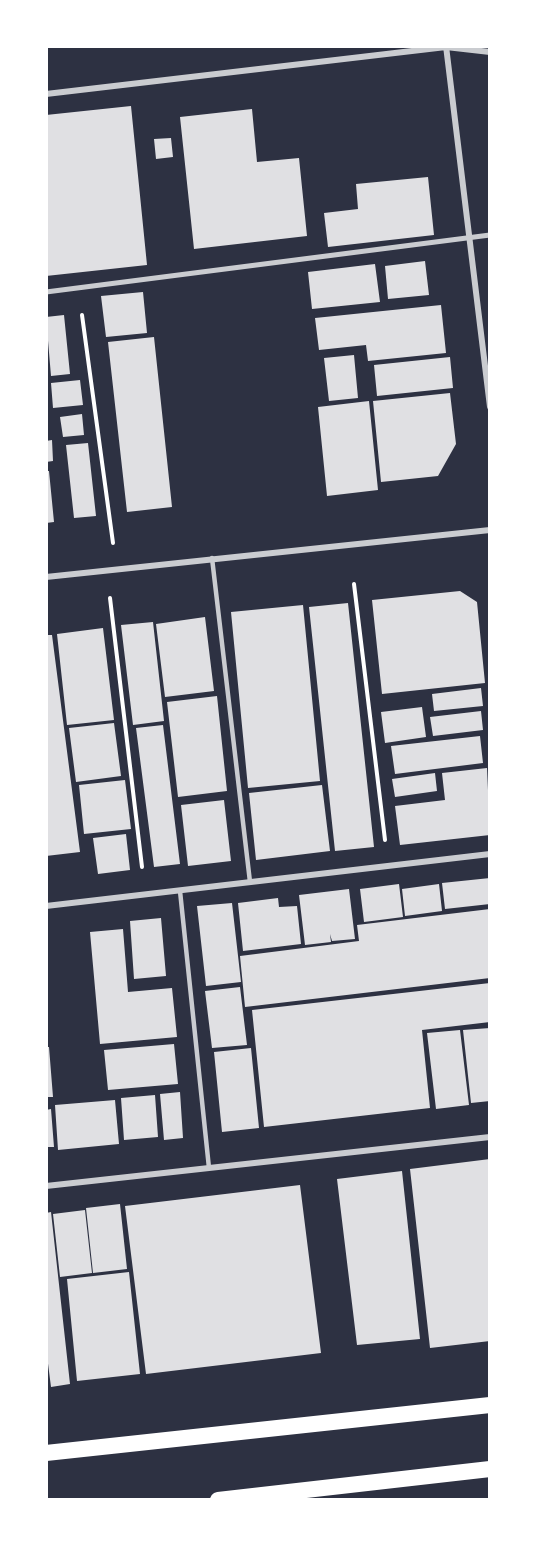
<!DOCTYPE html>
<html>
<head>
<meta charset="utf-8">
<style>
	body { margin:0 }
	#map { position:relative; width:536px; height:1546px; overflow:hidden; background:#2d3142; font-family:"Fira Sans",sans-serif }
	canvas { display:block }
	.frame { position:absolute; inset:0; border:48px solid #fff; pointer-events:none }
</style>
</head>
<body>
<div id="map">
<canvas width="536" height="1546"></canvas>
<div class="frame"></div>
</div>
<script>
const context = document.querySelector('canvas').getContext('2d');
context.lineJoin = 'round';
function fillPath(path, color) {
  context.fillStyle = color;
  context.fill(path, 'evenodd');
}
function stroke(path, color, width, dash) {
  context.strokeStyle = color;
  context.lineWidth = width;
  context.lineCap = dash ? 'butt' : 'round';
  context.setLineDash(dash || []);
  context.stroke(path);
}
const building = new Path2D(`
	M131,106L147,265L46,276V115Z
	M252,109L257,162L299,158L307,236L194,249L180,117Z
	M171,138L173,157L156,159L154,139Z
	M428,177L434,235L328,247L324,213L358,209L356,184Z
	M425,261L429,295L388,299L385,266Z
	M375,264L380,302L312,309L308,272Z
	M143,292L147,333L106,337L101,296Z
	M441,305L446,353L368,361L366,345L319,350L315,318Z
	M64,315L70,374L51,376L46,317Z
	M154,337L172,507L127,512L108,342Z
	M354,355L358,398L329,401L324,358Z
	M450,357L453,388L377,396L374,365Z
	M80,380L83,405L53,408L51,383Z
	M450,393L456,444L438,476L381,482L373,401Z
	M369,401L378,490L327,496L318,407Z
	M82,414L84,435L63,437L60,417Z
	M52,440L53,461L46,462V441Z
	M88,443L96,516L74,518L66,445Z
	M46,471H49L54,522L46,523Z
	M460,591L477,602L485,683L382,694L372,600Z
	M348,603L374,847L335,851L309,607Z
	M303,605L320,781L248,788L231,612Z
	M205,617L214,691L165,697L156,624Z
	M153,622L164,721L133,725L121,625Z
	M103,628L114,720L67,725L57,634Z
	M46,635H52L80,852L46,856Z
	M481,688L483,706L434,711L432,694Z
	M217,696L227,791L178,797L167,702Z
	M422,707L426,737L385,743L381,712Z
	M481,711L483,730L433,736L430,717Z
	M114,723L121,776L76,782L69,728Z
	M163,725L180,864L154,867L136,728Z
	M480,736L483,763L395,774L391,746Z
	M487,768L490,835L400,845L395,806L445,800L442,773Z
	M435,773L437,791L395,797L392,779Z
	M125,780L131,829L84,834L79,785Z
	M322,785L330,851L256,860L249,793Z
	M224,800L231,861L188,866L181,805Z
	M126,834L130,870L98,874L93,838Z
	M490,878V904L445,909L442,883Z
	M399,884L403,917L364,922L360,889Z
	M439,884L442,911L405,916L402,889Z
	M349,889L355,939L332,941L330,934L331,942L305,945L299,895Z
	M278,898L279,907L297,906L301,944L243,951L238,903Z
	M232,903L241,982L206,986L197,906Z
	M490,909V978L245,1007L240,956L359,941L357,925Z
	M161,918L166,976L134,979L130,921Z
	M123,929L128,992L172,988L177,1037L100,1044L90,932Z
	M490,983V1022L422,1030L430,1108L264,1127L252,1010Z
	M240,987L247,1045L212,1048L205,991Z
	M490,1028V1101L471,1103L463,1030Z
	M460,1030L469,1105L436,1109L427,1033Z
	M174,1044L178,1084L108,1090L104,1050Z
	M46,1047H49L53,1097H46Z
	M251,1048L259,1128L222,1132L214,1052Z
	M180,1092L183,1138L164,1140L160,1094Z
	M155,1095L158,1137L124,1140L121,1098Z
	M115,1100L119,1144L58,1150L55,1105Z
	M51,1109L54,1147H46V1110Z
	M490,1159V1341L430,1348L410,1169Z
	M402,1171L420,1339L357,1345L337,1179Z
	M300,1185L321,1353L146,1374L125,1206Z
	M120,1204L127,1269L93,1273L86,1208Z
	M85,1210L92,1273L60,1277L53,1214Z
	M51,1212L70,1384L51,1387L46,1348V1213Z
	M129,1272L140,1374L77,1381L67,1279Z`);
const path = new Path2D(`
	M82,315L113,543
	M354,584L385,840
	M110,598L142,867`);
const service = new Path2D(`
	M212,558L250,882
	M180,891L209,1168`);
const pedestrian = new Path2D(`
	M46,292L490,235`);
const minor = new Path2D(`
	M446,46L490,407
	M46,94L446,47L490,52
	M46,577L490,530
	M46,906L490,854
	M46,1186L490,1137`);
const trunk = new Path2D(`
	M46,1453L490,1405
	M218,1500L490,1469`);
fillPath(building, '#e0e0e3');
stroke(path, '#fff', 4);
stroke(service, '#caccd0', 4.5);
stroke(pedestrian, '#caccd0', 5);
stroke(minor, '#caccd0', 6);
stroke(trunk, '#fff', 16);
</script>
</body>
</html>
